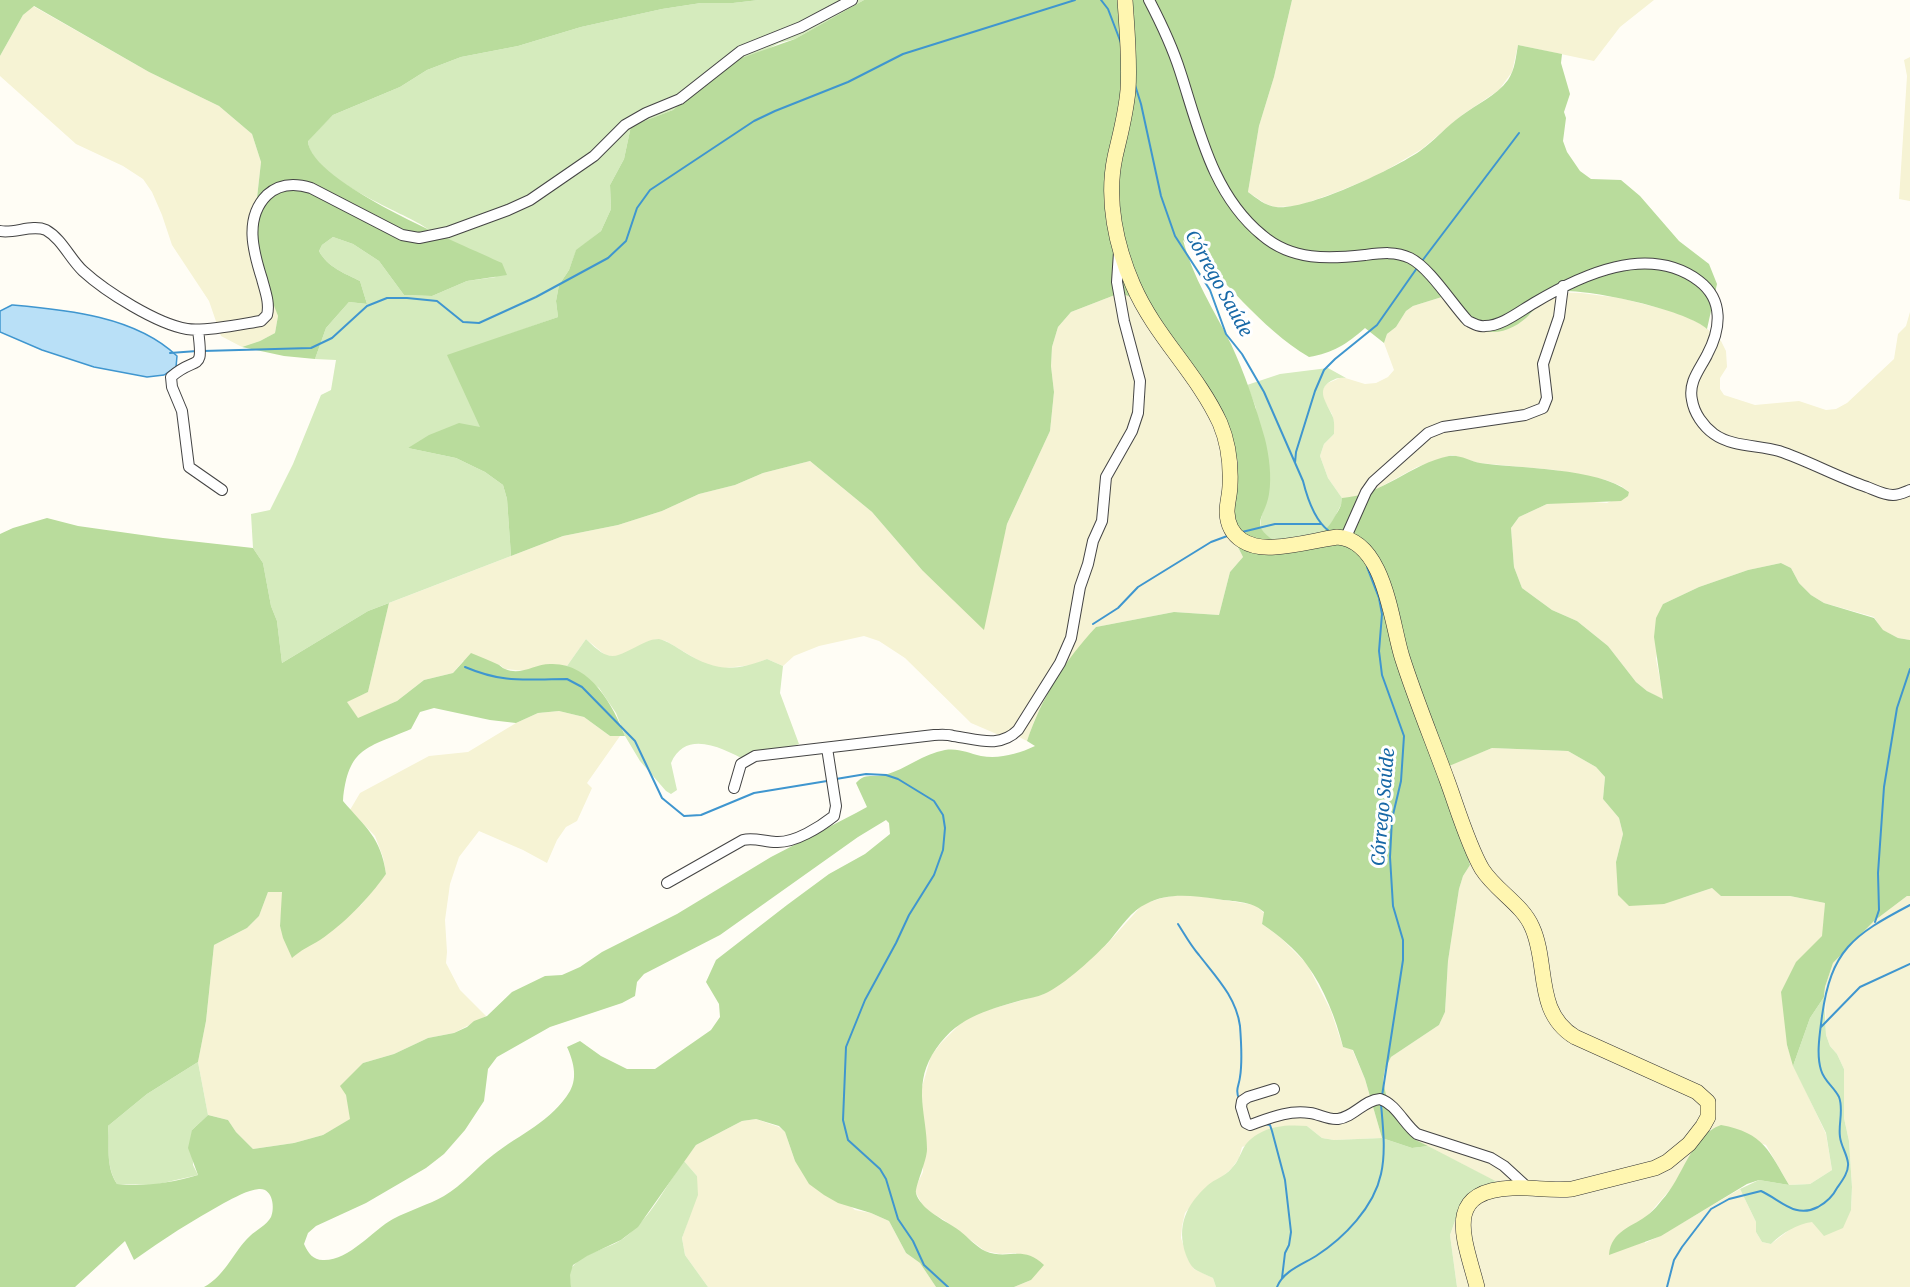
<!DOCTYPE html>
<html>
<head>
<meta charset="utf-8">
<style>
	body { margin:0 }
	canvas { display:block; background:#fffdf5 }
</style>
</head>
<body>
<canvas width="1910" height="1287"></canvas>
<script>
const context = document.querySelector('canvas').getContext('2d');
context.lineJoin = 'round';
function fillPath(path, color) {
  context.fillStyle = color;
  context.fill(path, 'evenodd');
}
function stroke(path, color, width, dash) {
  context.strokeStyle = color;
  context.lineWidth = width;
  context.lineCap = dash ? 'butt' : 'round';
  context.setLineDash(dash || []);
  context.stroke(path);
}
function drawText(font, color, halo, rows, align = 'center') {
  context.font = font + ' Merriweather,serif';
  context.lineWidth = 6;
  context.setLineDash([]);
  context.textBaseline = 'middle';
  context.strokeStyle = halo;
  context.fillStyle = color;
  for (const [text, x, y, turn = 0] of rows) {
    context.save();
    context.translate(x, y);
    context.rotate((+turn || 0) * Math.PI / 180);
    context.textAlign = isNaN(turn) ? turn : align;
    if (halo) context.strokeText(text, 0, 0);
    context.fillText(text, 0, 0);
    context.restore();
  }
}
const farmland = new Path2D(`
	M1292,0H1654L1620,27L1594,61L1518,45L1512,72L1499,90L1462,115L1422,149L1378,175L1337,192L1298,206L1275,207L1266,204L1248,192L1259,126L1274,77Z
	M33,6L149,72L219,106L252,134L261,162L255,216L271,294L278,316L275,333L260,341L242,347L221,336L209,301L172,245L162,215L152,192L143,179L123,166L76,144L0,76V56L23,15Z
	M1910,57V201L1899,199L1907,76L1904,60Z
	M1553,292L1581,293L1620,298L1679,313L1703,325L1721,341L1726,351L1727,367L1720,378V389L1724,395L1755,405L1799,401L1826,410L1836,409L1847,403L1894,359L1898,334L1906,326L1910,312V640L1898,638L1882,630L1874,617L1824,603L1811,595L1799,583L1791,568L1781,563L1748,570L1699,587L1663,604L1656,659L1664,700L1647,691L1636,682L1608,646L1577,621L1552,610L1522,588L1514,567L1511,528L1519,517L1547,504L1580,501L1607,503L1629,492L1621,486L1606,480L1555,470L1479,463L1452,455L1417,467L1373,491L1359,497L1342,498L1328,478L1320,456L1324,444L1334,434V423L1332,414L1323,399L1322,391L1326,384L1342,377L1365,384L1376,383L1388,377L1394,370L1384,343L1387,334L1396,327L1406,311L1413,306L1445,296L1530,315L1544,296Z
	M1120,293L1132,297L1229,435L1238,462L1234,509L1237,545L1243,557L1230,572L1219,615L1174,612L1096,627L1066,665L1047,694L1035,719L1027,741L1019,737L999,735L971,723L905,658L879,641L864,636L819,646L794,656L783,666L767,659L752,665L725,668L712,667L701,662L666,641L656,639L617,657L605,655L586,639L567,666L549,664L526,671L505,669L500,665L463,661L453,673L424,680L397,701L358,719L346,701L368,692L389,603L563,536L618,525L662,511L699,494L735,485L763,473L810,461L872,512L922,570L997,565L1007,524L1050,431L1054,392L1051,366L1052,347L1058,327L1071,312Z
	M559,711L584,717L610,736H620L587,783L592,788L577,821L566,827L557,840L547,863L523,850L479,831L459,857L450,884L445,920L447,952L446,963L460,990L486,1016L454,1033L428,1038L394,1054L363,1063L346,1094L351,1119L323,1135L294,1143L253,1149L236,1132L228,1120L208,1115L198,1062L206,1021L214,945L247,928L259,916L268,892H283L280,926L293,957L305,947L320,939L361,905L386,874L383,857L375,836L350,810L360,793L429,756L468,752L516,723L538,713Z
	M1492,748L1568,751L1596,767L1605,777L1603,799L1619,818L1623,834L1616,862L1682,898L1712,888L1722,896H1790L1825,903L1823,936L1797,962L1787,1045L1794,1066L1826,1134L1832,1170L1810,1184L1789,1185L1766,1145L1710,1129L1692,1152L1674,1185L1649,1214L1645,1243L1660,1236L1740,1189L1756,1222V1232L1762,1242L1771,1244L1793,1227L1803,1223L1851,1210L1852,1187L1849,1141L1844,1118V1069L1837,1054L1830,1046L1826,1035L1825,987L1833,963L1874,921L1907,896H1910V1287H1457L1450,1235L1461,1204L1506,1187L1414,1139L1387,1099L1383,1081L1385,1069L1391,1057L1439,1025L1445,1012L1448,961L1459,889L1463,876L1470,865L1464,845L1449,765Z
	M1178,895H1192L1255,905L1264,913L1262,924L1280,937L1307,964L1331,1011L1343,1047L1352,1049L1365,1079L1382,1138L1334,1140L1322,1138L1307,1126L1242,1147L1239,1158L1232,1168L1221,1178L1209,1185L1185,1213L1182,1226L1181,1238L1188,1259L1194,1269L1213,1278L1216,1287H1014L1031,1280L1016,1253L1000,1254L985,1251L944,1220L930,1212L923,1206L916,1193V1186L923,1172L922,1087L931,1056L941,1043L964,1020L984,1011L1044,994L1070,976L1107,944L1143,904L1162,898Z
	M756,1119L779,1127L785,1132L795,1161L855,1210L871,1213L889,1221L906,1253L920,1263L936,1287H708L685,1255L682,1238L689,1218L697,1176L684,1161L696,1145L742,1121Z`);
const green = new Path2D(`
	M759,0H864L795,39L779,43L704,85L673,110L631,126L624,159L610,185L611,209L601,231L576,251L569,270L559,285L556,301L558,317L510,334L480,428L408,448L456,458L485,472L503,485L507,499L511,556L368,611L282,663L277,621L271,606L263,563L253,548L251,514L270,510L293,464L321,395L331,390L336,360L315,359L326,328L349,302L367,304L360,281C346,274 327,267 319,251L322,245L333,237L353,244L379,261L404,295L432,296L467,281L496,277C471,259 446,240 420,224C392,208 309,176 308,140L333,115L400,87L427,70L461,57L518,46L581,27L662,9L701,3H733Z
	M1328,368L1346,378C1340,377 1336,378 1331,381C1315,390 1327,403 1332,415C1335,421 1334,427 1334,434L1324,444L1320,456L1328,478L1342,498V503L1329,528L1319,536L1278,543C1262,534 1257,530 1263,511L1256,408L1247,385L1280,374Z
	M586,639C613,666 615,656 646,642C650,640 654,639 659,639C668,641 676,647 684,652C715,671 733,672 767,659L783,666L780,693L799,744L747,761C724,749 686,728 671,763L677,790L671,794L666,791L640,761L625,736L616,713L599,688L567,666Z
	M1824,997L1826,1035L1830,1046L1837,1054L1844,1069V1118L1849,1141L1852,1187L1851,1210L1843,1228L1824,1236L1812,1222C1797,1224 1782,1233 1771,1244L1762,1242L1756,1232V1222L1740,1189L1759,1180L1789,1185L1810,1184L1832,1170L1826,1133L1793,1066L1810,1018Z
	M198,1062L208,1115L192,1130L193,1165L198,1175L154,1185L117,1184C105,1164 110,1148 108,1126L147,1094Z
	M1307,1126L1322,1138L1334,1140L1382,1138L1412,1148L1428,1146L1507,1187L1461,1204L1450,1235L1457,1287H1216L1213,1278C1207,1275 1201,1273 1196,1270C1191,1267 1188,1260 1186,1255C1176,1226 1186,1205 1208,1185C1215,1179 1224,1177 1231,1169C1244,1156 1239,1145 1258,1134C1273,1125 1290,1125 1307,1126Z
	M684,1161L697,1176L698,1195L682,1238L685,1255L708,1287H571C570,1279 568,1271 574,1265C587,1251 609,1249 624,1238C650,1219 665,1187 684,1161Z`);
const forest = new Path2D(`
	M0,0H759L733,3H701L662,9L581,27L518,46L461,57L427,70L400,87L333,115L308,141C310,183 464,245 502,263L507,275L467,281L432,296L404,295L379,261L353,244L333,237L322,245L319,251C327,267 346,274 360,281L367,304L349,302L326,328L315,359L284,356L242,347L260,341L275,333L278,316L261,272L255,216L261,162L252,134L219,106L149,72L34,6L23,15L0,56Z
	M864,0H1292L1274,77L1259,126L1248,192C1256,198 1266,206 1276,207C1306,211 1394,169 1420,151C1434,141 1447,126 1461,116C1477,104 1496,96 1508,80C1515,70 1516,56 1518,45L1562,54L1561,63L1570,94L1564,112L1566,118L1563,141L1567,152L1580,171L1591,179L1621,180L1640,196L1679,241L1709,264L1717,284L1707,329C1687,310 1580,286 1553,292C1542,295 1538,306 1530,314C1517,328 1495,338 1477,328C1465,322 1454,306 1445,296L1413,306L1406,311L1396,327L1387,334L1384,343L1365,328C1347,344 1333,353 1309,357C1259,327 1225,279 1183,240C1193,278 1214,310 1231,344C1245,374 1256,407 1265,439C1269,455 1272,477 1269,494C1265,519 1247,524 1278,543C1304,539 1322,542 1335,516C1339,510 1342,505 1342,498C1383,495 1410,464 1449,456C1459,454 1470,461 1480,463C1520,469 1597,467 1629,492L1628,496L1621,501L1547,504L1519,517L1511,528L1514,567L1522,588L1552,610L1577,621L1608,646L1636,682L1647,691L1663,699L1654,637L1656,618L1663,604L1699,587L1748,570L1781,563L1791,568L1799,583L1811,595L1824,603L1874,618L1883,630L1898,638L1910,640V896H1907L1874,921L1833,963L1825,987L1824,997L1810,1018L1793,1066L1787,1045L1781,992L1796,962L1822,936L1825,903L1790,896H1721L1712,888L1664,904L1629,906L1618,895L1616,862L1623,834L1619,818L1603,799L1605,777L1596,767L1568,751L1492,748L1449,766L1464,845L1470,865L1463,876L1459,889L1448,961L1445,1012L1439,1025L1391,1057L1385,1069L1383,1081L1387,1099L1404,1125L1414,1139L1428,1146L1412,1148L1382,1138L1365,1079L1353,1050L1343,1047C1336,1019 1324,988 1307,965C1296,949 1278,935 1262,924L1264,912C1250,900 1234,902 1217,899C1192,896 1169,892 1146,904C1132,910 1120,928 1111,939C1097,955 1063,986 1044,994C1037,997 1029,998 1022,1000C984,1011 954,1018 932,1055C913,1088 927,1116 927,1149C927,1161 915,1186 916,1193C917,1198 922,1204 926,1208C936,1217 949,1223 960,1231C968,1237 975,1246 985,1251C1008,1261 1022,1244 1044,1265L1031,1280L1014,1287H936L920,1263L906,1253L889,1221L871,1213L838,1203L824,1195L809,1184L795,1161L785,1132L779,1126L756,1119L742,1121L696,1145L638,1227L621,1240L587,1256L573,1265L570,1275L571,1287H204C226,1275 233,1252 250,1236C256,1230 267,1225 271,1217C275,1208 273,1188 259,1189C247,1190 234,1198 224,1203C193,1220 163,1239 134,1260L125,1241L75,1287H0V534L13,528L47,518L78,526L163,538L253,548L263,563L271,606L277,621L282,663L368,611L389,603L368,692L347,702L358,718L397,701L424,680L453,673L471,653C480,657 489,660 497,664C500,665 502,668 505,669C521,676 535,664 550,664C590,662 613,705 625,736H610L584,717L559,711L538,713L516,723L490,720L434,708L420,712L411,729C368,748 348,746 343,801C365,827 381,837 386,874C369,898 344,924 320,940C310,946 301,950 292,958L283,938L280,926L282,892H268L259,916L247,928L214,945L206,1021L198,1062L147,1094L108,1126C110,1147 105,1165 117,1184C145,1187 170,1183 198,1175L188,1148L192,1130L208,1115L228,1120L236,1132L253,1149L294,1143L323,1135L350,1119L346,1095L340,1086L363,1063L394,1054L428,1038L454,1033L467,1027L474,1021L487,1016L512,992L545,976L562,975L580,967L602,952L677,914L771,857L856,813L867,807L856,783C865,772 874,778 885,775C906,769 923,754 945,750C959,748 968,753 981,756C1000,759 1018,754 1035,746L1027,741C1041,699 1065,660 1096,627L1174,612L1219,615L1230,572L1243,557L1237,545L1234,509L1238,462L1229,435L1131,297L1120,293L1071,312L1058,327L1052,347L1051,366L1054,392L1050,431L1007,524L984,630L922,570L872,512L810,461L763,473L735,485L699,494L662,511L618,525L563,536L511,556L507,499L503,485L485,472L456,458L408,448L429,435L459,423L480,427L447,355L558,317L556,301L559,285L569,270L576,250L601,231L611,209L610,185L624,159L631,126L673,110L733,61L795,39ZM886,820L889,823L890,834L865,854L829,874L787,905L716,960L706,982L719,1004L720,1017L711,1030L655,1069H627L601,1056L580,1041L567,1047C573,1060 578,1077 570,1091C552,1121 520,1134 493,1155C476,1168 463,1185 444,1196C428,1205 410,1210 393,1219C373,1230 349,1261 323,1260C313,1260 308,1253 304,1244L308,1233L316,1226L366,1203L426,1168L444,1154L465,1130L484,1101L488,1069L497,1057L550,1027L622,1003L635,996L637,982L644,974L720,935L858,837Z
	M1721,1125C1764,1133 1769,1151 1789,1185L1759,1180L1747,1184L1661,1236L1609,1255C1611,1230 1633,1227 1649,1214C1654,1210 1658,1205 1662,1200C1683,1178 1691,1135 1721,1125Z`);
const water = new Path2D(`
	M12,305C67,310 135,316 177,356L176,367L164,375L147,377L94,367L42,350L0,332V311Z`);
const stream = new Path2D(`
	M1101,0L1108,9L1121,43
	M1135,85L1141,104L1161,196L1175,236L1210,290L1226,334L1242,354L1264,392L1303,481C1307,497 1315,521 1329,531
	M1422,261L1519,133
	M203,351L311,348L332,338L367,306L387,298H407L437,301L463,322L479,323L536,297L608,258L626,241L637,208L650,190L754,121L775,111L848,82L903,54L1075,0
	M170,353L197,351
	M1295,463L1296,452L1315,391L1324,370L1335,359L1377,325L1417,268
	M1242,532L1275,524H1321
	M1367,567L1379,598L1382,614L1379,651L1382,675L1404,736L1401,781L1392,819L1390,857L1393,906L1403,940V960L1382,1096
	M1093,624L1118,608L1138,587L1211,542L1230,535
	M465,667C505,684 526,679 567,679L582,687L635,741L662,798L684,816L701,815L754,793L827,781
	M836,779L866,774L886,775L898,779L934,801L943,815L945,828L943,850L934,875L909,915L896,943L865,1000L846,1047L843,1120L848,1140L880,1169L886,1179L898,1219L913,1241L924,1265L948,1287
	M1875,922L1879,910L1878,873L1884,787L1897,708L1910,669
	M1178,924C1185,935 1191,946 1199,955C1216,977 1236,997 1240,1026C1241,1039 1242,1065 1240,1077C1239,1086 1235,1089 1239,1099
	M1821,1027L1860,987L1910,964
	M1265,1124L1270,1125L1272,1131L1285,1180L1291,1232L1289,1245L1285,1253L1282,1278
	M1277,1287C1283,1271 1303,1264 1316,1256C1344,1238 1374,1207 1381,1174C1386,1152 1383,1127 1381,1104
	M1667,1287L1674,1260L1682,1247L1711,1209L1729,1199L1761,1191C1781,1200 1795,1219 1818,1207C1827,1202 1833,1196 1837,1188C1842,1181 1849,1172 1848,1163C1847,1154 1841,1146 1840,1137C1838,1124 1844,1110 1839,1097C1834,1087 1824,1081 1821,1070C1816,1054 1820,1033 1822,1016C1831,950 1853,935 1910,905`);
const street = new Path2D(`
	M1149,0C1161,23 1172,46 1180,71C1199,129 1212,194 1262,235C1292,261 1329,259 1365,255C1381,253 1396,251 1410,258C1430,268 1452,304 1468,321C1474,324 1479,327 1485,326C1502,326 1520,311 1534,303C1581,275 1648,243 1699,281C1724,300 1721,329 1707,355C1700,369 1688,382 1692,400C1694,413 1703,426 1714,434C1732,447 1758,445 1779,451C1809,461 1837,477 1867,487C1875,490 1884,495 1893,495C1899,495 1905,492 1910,490
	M0,231C14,234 32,224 46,230C62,239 70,259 83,271C106,292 157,324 187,329C205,332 242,324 261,321L267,315C270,303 265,291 262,279C253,251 244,218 267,195C280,183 295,183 311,188L402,235L419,238L448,232L508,210L530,200L594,156L625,125L646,113L680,99L741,51L801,27L852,0
	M198,330C204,375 197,354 171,377L172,387L182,411L189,467L222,490
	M1346,537L1366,492L1373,482L1428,433L1443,427L1525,415L1543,408L1547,398L1543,364L1559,317L1563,286
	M734,788L741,764L755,756L934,735C940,735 947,734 953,736C977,739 999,749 1018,730L1060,663L1071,638L1080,587L1088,564L1093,541L1102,521L1106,477L1132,431L1138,413L1140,381L1124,321L1117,282L1119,252
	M667,883L743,840C754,837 765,842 776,842C795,843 820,827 834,816L836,806L827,748
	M1274,1089L1248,1097L1242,1101L1241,1107L1246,1123L1250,1125C1270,1118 1287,1110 1310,1113C1319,1114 1328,1120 1338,1119C1354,1117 1364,1100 1380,1099C1396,1104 1404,1124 1417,1134L1491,1158L1504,1166L1528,1188`);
const secondary = new Path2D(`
	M1125,0C1127,30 1130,60 1128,90C1126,114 1120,135 1115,157C1106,200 1116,246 1133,285C1155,336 1197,373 1220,423C1228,442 1231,464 1230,485C1230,494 1227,503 1227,512C1228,539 1250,549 1275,547C1296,546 1317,540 1337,537C1385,540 1391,622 1402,657C1415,698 1432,739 1447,780C1457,807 1468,845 1482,869C1496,891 1522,904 1532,927C1549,964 1534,1012 1575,1037L1697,1092L1708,1102V1117L1703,1126L1689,1144L1667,1162L1655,1168L1572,1189C1552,1191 1532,1187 1512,1188C1441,1191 1465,1240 1477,1287`);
const waterNames = [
	["Córrego Saúde",1218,284,61],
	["Córrego Saúde",1384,807,-85]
];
fillPath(farmland, '#f6f3d4');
fillPath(green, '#d5ebbd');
fillPath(forest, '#b9dc9c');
fillPath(water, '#b9e0f7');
stroke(water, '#3f96cf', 1.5);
stroke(stream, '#3f96cf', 2);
stroke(street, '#444', 12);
stroke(secondary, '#333', 16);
stroke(street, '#fff', 10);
stroke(secondary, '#fff6b0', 15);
drawText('italic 18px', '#1768a6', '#fff', waterNames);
</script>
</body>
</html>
